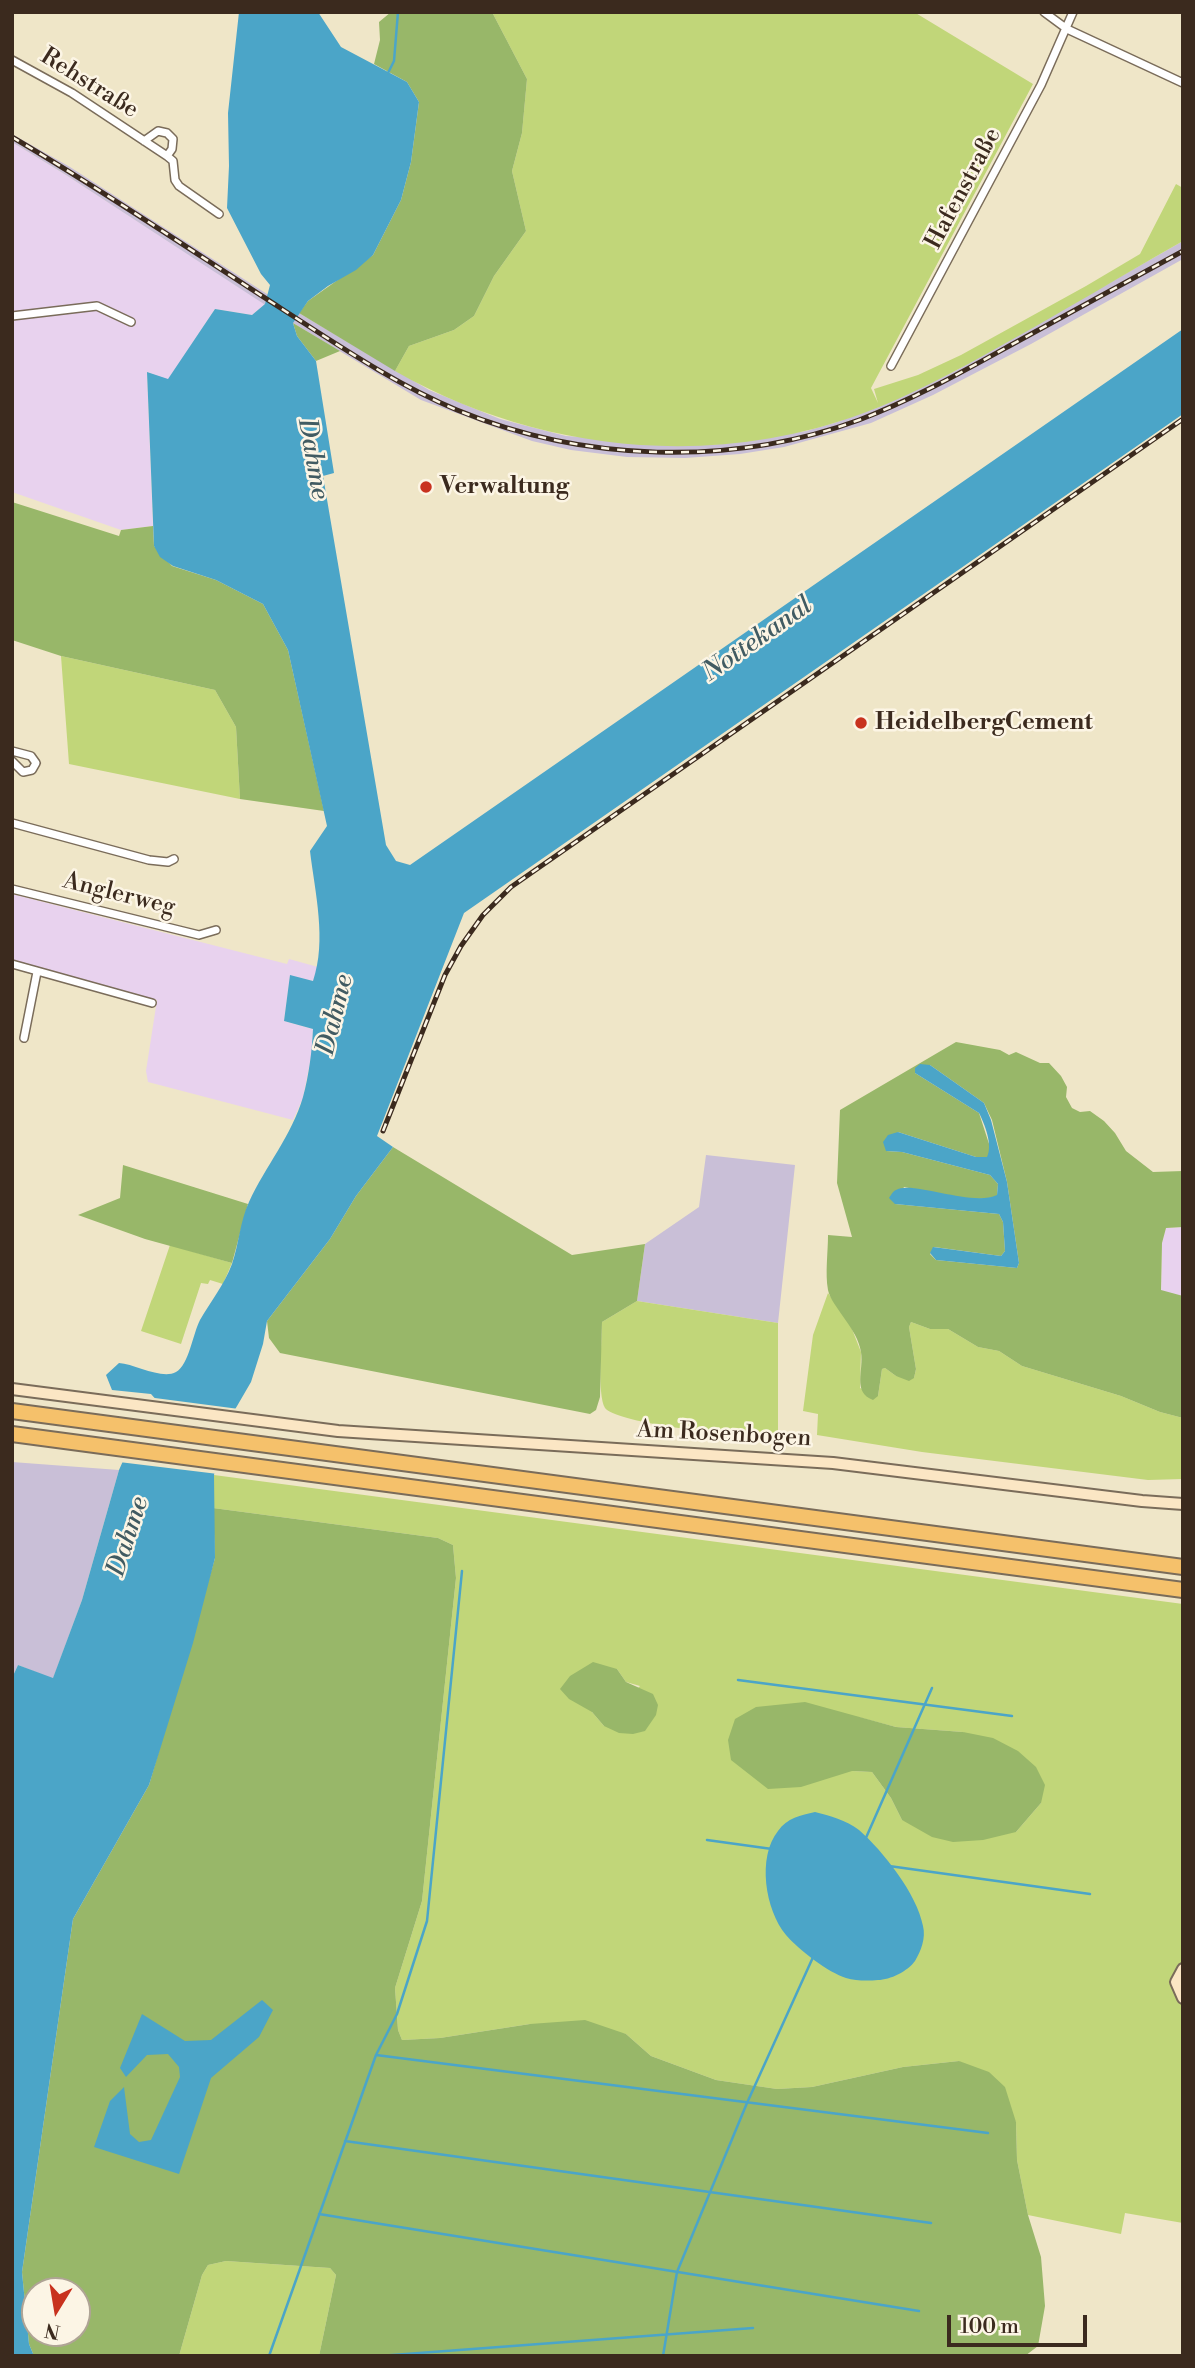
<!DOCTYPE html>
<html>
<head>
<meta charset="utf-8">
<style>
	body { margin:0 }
	#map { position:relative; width:1195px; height:2368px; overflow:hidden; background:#efe6c8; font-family:"Libre Bodoni",serif }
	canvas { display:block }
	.frame { position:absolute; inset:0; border:14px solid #3b2a1e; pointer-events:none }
	.north { position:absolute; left:21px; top:2277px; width:70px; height:70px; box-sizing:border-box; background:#fcf5e5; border:2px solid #afa495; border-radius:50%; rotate:191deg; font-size:19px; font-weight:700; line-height:28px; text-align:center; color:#3b2a1e }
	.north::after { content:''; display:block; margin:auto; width:24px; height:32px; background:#c8321e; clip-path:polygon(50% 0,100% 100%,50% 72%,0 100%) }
	.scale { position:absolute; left:947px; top:2315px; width:140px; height:32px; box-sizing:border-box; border:4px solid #3b2a1e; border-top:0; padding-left:9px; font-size:21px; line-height:24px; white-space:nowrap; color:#3b2a1e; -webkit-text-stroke:5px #fcf5e5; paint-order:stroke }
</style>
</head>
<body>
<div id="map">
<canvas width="1195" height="2368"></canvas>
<div class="frame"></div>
<div class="north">N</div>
<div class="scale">100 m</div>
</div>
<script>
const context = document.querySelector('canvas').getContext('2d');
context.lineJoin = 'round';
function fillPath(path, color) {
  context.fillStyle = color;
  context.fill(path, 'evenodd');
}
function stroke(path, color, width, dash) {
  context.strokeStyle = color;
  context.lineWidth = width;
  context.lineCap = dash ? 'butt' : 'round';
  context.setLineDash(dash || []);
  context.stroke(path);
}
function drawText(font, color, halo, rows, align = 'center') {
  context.font = font + ' "Libre Bodoni",serif';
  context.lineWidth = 5;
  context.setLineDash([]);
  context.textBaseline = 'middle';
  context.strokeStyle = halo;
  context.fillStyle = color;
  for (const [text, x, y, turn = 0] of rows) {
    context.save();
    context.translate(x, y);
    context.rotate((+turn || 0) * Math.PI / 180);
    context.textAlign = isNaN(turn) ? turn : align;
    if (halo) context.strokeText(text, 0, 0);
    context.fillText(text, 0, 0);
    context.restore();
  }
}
const built = new Path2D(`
	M12,142L66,175L265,304L252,315L215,309L168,380L147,372L153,526L121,530L12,492Z
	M12,894L287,964L289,959L318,967L313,981L290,976L284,1021L313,1029L312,1052L303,1098L293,1120L148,1082L146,1071L157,1000L12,961Z
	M1183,1227V1296L1161,1291L1162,1243L1166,1228Z`);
const industrial = new Path2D(`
	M12,134L70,167L298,314L299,313L429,390L500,419L566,436L711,445L806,431L834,423L879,407L955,371L1183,241V259L1031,344L933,395L871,423L784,447L740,454L685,458L627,457L571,450L532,441L421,400L293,323L66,175L12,142Z
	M706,1155L795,1165L778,1323L637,1301L645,1244L699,1207Z
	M12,1462L119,1470L82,1600L53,1679L18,1665L12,1678Z`);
const green = new Path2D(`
	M492,12H914L1033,84L871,388L878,403L874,389L918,375L961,355L1086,286L1140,254L1176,184L1183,188V241C1123,275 1064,311 1004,344C958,370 910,396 861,414C708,470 535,451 395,371L409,346L454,330L474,316L494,276L526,231L512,171L522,133L527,79Z
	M61,656L215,690L236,727L240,799L69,764Z
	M170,1245L232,1263L223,1284L210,1280L208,1284L201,1283L181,1344L141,1331Z
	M828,1293L850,1324L861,1352L860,1388L878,1396L882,1369L885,1368L896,1376L914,1378L916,1369L909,1327L911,1322L930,1329H948L978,1347L999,1351L1022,1366L1121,1396L1160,1412L1183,1418V1479L1148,1480L922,1452L817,1435L818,1414L803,1411L813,1335Z
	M637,1301L778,1323V1434C758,1440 616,1424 605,1408C597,1395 602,1340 602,1322Z
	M214,1475L1183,1604V2223L1125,2213L1121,2234L1028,2215L1017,2160L1016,2122L959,2061L903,2067L812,2087L777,2089L716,2080L651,2056L626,2034L530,2024L440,2038L402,2040L398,2030L395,1988L422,1901L456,1578L453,1545L438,1538L213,1508ZM617,1669L626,1682L640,1686L604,1726L592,1712ZM858,1717L896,1727L963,1732L1041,1803L1016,1832L902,1820L891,1798L872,1772L852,1771Z
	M226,2261L330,2268L336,2275L319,2356H179L202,2275L208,2265Z`);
const forest = new Path2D(`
	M391,12H492L527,79L522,133L512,171L526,231L494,276L474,316L454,330L409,346L395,371L299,313L308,301L373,255L401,200L411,162L419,102L407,82L374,64L380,40L379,22Z
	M293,323L340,351L316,361L297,336Z
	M12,502L119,536L121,530L153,526L154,546L172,566L216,580L263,604L288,650L324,811L240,799L236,727L215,690L61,656L12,640Z
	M956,1042L1000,1050L1009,1055L1016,1052L1040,1063H1049L1061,1076L1067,1087L1066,1097L1072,1108L1080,1112L1090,1111L1104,1121L1115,1133L1126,1151L1153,1172L1183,1171V1227L1166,1228L1162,1243L1161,1290L1183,1296V1418L1160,1412L1121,1396L1022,1366L999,1351L978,1347L948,1329H930L911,1322L909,1327L916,1369L914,1378L909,1381L896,1376L885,1368L882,1369L878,1396L873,1400C852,1392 864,1371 861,1352C858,1329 831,1306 828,1290C825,1273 828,1253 828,1235L852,1237L837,1183L840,1110ZM930,1065L984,1103L992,1120L1007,1182L1019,1263L1017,1268L936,1260L930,1254L934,1247L1001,1256L1005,1251L1003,1222L999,1214L895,1204L904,1187C929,1191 974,1205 997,1196L998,1184L990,1175L902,1152L886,1151L898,1132L976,1157H988L991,1150L979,1113L915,1073Z
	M393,1147L572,1255L645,1244L637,1301L602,1322L600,1397L596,1410L590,1414L280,1353L269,1338L267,1321L330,1239L356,1196Z
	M123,1165L248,1204L232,1263L145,1239L78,1215L120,1198Z
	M213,1508L438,1538L453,1545L456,1578L422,1901L395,1988L398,2030L402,2040L440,2038L530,2024L585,2020L626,2034L651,2056L716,2080L777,2089L812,2087L903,2067L959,2061L989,2072L1005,2087L1016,2122L1017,2160L1028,2215L1041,2257L1045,2306L1038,2346L1025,2356H319L336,2275L330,2268L226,2261L208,2265L202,2275L179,2356H34L29,2344L22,2272L73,1919L149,1785L215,1558ZM35,2291H77V2333H35Z
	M593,1662L617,1669L626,1682L653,1694L658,1705L656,1715L645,1731L633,1734L619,1733L604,1726L592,1712L569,1699L560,1689L570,1676Z
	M805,1702L896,1727L963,1732L993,1738L1018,1751L1036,1767L1045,1785L1041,1803L1016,1832L983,1840L953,1842L932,1837L902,1820L891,1798L872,1772L852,1771L801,1787L768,1789L731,1760L728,1740L735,1719L756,1707Z`);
const water = new Path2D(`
	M239,12H318L341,47L407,82L419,102L411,162L401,200L373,255L356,270L328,286L308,301L293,323L297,336L316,361L334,473L323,476L386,845L396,861L410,865L1183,329V414L464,913L377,1136L393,1147L356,1196L330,1239L267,1321L263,1344L251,1382L226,1425L214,1475L215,1558L193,1643L149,1785L73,1919L22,2272L29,2344L34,2356H12V1678L18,1665L53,1678L82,1600L119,1470L123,1461L152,1465L168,1413L151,1394L112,1390L106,1375L119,1363C135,1364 162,1380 176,1372C189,1365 193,1333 200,1320C211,1301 224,1285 232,1264C239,1244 240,1221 249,1202C265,1167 292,1135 303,1097C309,1075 312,1051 313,1029L284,1021L290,975L313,981C327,940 315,893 310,851L327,826L288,650L263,604L216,580L173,566L160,557L154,546L147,372L168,379L215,309L252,315L265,304L270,285L261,274L227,208L229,166L228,113Z
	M920,1064L930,1065L984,1103L991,1120L1007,1182L1019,1263L1017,1268L936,1260L930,1253L933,1247L1001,1256L1005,1251L1003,1222L999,1214L895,1204L889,1198C891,1195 893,1191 896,1190C912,1180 971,1207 997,1195L998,1184L990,1175L902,1152L886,1151L883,1142L888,1135L898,1132L976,1157H987C993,1145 985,1125 979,1113L915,1073V1068Z
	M815,1812C830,1816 846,1820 859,1830C883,1851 917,1894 923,1926C926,1938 921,1951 915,1961C908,1971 890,1980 878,1980C868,1981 856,1981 846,1978C829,1973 798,1949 786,1935C765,1910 757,1857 778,1831C787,1818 801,1815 815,1812Z
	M262,2000L273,2010L259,2037L211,2078L179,2174L94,2147L110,2101L124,2087L130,2134L139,2142L151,2140L180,2077L179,2067L168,2054L147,2055L126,2077L120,2068L142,2014L185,2041L211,2040Z`);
const pier = new Path2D(`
	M109,1392L239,1409L229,1427L218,1474L119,1462L123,1458L150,1461L164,1414L149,1398Z`);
const stream = new Path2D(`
	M388,73L394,61L398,12
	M738,1680L1012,1716
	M707,1840L772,1849
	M865,1840L932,1688
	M889,1866L1090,1894
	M376,2055L988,2133
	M345,2141L931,2223
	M319,2214L919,2311
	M269,2356L376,2055L397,2014L427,1921L462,1571
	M379,2356L753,2328
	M663,2356L677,2272L747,2103L814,1955`);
const street = new Path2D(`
	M1044,12L1067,29L1183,83
	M12,60L72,93L167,156L173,161L175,180L179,186L219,214
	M144,141L158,131L167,133L173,139L172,149L167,156
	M12,316L97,306L131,322
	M891,366L1041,85L1073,12
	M12,751L31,756L36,763L32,770L23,772L12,761
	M12,823L149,860L168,862L174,859
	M12,889L199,935L216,930
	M12,964L152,1003
	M24,1038L37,972`);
const secondary = new Path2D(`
	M12,1389L338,1431L833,1463L1142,1501L1183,1504
	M1183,1969L1176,1982L1183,1998`);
const highway = new Path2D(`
	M12,1411L1183,1567
	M12,1434L1183,1590`);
const rail = new Path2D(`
	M12,137C104,191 192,251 282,309C338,345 395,384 457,410C583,462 731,467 859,420C912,400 962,372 1011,345C1068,314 1126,282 1183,251
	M383,1131L445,975L461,946L483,915L511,887L1183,419`);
const markers = [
	[426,487,7,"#c8321e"],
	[861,723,7,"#c8321e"]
];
const streetNames = [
	["Rehstraße",89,84,32],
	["Hafenstraße",964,189,-62],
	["Anglerweg",119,895,14],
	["Am Rosenbogen",724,1435,3]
];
const poiNames = [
	["Verwaltung",440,487],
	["HeidelbergCement",875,723]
];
const waterNames = [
	["Dahme",312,459,80],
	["Nottekanal",758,640,-35],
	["Dahme",336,1015,-76],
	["Dahme",129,1537,-72]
];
fillPath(built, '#e8d2ee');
fillPath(industrial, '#c9bfd7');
fillPath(green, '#c1d679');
fillPath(forest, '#98b769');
fillPath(water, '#4ba5c8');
fillPath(pier, '#efe6c8');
stroke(stream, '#4ba5c8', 2.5);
stroke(street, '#7a6c5a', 10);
stroke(secondary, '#7a6c5a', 14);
stroke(highway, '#7a6c5a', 18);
stroke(street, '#fff', 7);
stroke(secondary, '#fbe6c4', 10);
stroke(highway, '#f5c16b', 14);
stroke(rail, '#3b2a1e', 5);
stroke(rail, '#fcf5e5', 2.5, [8]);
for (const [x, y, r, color] of markers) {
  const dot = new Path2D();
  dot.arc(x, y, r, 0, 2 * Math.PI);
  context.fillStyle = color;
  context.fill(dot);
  stroke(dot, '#fcf5e5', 2.5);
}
drawText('24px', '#3b2a1e', '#fcf5e5', streetNames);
drawText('bold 24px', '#3b2a1e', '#fcf5e5', poiNames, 'left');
drawText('italic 26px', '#415b62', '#fcf5e5', waterNames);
</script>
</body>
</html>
